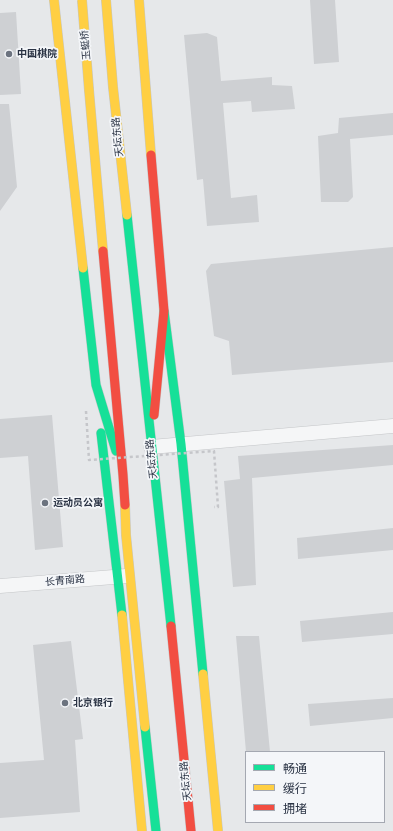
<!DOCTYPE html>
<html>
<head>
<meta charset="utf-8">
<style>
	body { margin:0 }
	#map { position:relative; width:393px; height:831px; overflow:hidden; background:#e6e8ea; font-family:Helvetica,"Noto Sans SC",sans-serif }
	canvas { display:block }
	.legend { position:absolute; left:245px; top:751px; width:140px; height:72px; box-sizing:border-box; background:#f4f6f9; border:1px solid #a4a8b1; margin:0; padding:5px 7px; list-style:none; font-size:12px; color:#2b3445 }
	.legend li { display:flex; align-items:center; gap:8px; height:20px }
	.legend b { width:20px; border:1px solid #a4a8b1 }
</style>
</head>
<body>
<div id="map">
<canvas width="393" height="831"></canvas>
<ul class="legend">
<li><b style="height:5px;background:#16e098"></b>畅通</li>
<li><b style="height:5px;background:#ffcf43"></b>缓行</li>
<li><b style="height:5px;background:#f24e42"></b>拥堵</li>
</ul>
</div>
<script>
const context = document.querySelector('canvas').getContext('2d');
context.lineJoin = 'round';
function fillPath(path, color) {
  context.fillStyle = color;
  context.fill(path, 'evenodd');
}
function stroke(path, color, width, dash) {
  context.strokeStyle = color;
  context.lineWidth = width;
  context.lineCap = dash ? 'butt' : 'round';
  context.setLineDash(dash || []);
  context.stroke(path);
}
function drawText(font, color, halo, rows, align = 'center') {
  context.font = font + ' Helvetica,"Noto Sans SC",sans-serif';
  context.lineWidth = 3.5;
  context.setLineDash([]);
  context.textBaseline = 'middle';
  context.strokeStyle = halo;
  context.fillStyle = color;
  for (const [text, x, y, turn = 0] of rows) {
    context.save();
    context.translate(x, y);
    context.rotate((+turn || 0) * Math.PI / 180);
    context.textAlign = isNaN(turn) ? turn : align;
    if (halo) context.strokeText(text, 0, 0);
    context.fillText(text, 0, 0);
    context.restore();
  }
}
const building = new Path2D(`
	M310,0H335L339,62L314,64Z
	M16,12L21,94L0,95V13Z
	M207,33L217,37L221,81L272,77V85L292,86L295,109L252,112L251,101L223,103L231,198L257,195L259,222L207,226L203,179L197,180L184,35Z
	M0,104H9L17,187L0,211Z
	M393,113V135L350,139L353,197L348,202H321L318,136L338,133L339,118Z
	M393,247V362L232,375L229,341L214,336L206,271L211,264Z
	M52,415L63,547L35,550L28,456L0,458V419Z
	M393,445V465L252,478L256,585L233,587L224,481L240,479L238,456Z
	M393,528V550L298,559L297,538Z
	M393,612V634L302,642L300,621Z
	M236,636H259L270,752H246Z
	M71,641L83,739L75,740L80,812L0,818V763L44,760L33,645Z
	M393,698V718L310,726L308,704Z`);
const street = new Path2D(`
	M151,447L393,426
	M0,586L126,576`);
const fast = new Path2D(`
	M127,215L171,626
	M83,268L96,385L116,451
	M164,311L181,444L203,674
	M101,433L122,615
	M145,727L156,831`);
const slow = new Path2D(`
	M54,0L83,268
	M106,0L113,87L127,215
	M139,0L151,155
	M89,90L103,251
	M125,505L126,535L145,727
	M122,615L142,831
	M203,674L218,831`);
const jam = new Path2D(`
	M151,155L164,311L154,415
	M103,251L123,475L125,505
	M171,626L191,831`);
const pathBridge = new Path2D(`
	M86,411L89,460L214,451L218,507H214`);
const slowBridge = new Path2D(`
	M82,0L89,90`);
const markers = [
	[9,54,4,"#6c737f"],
	[45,503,4,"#6c737f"],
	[65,703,4,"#6c737f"]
];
const streetNames = [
	["玉蜓桥",86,45,-95],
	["天坛东路",118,137,-96],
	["天坛东路",152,459,-96],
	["长青南路",65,581,-5],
	["天坛东路",186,781,-96]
];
const poiNames = [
	["中国棋院",17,54],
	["运动员公寓",53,503],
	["北京银行",73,703]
];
fillPath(building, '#ced0d3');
stroke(street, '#c4c6c8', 15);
stroke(fast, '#c4c6c8', 10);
stroke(slow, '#c4c6c8', 10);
stroke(jam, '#c4c6c8', 10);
stroke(street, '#f5f6f7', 14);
stroke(fast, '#16e098', 9);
stroke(slow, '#ffcf43', 9);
stroke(jam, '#f24e42', 9);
stroke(slowBridge, '#c2c5c8', 10, []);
stroke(pathBridge, '#c5c6ca', 2.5, [3, 3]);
stroke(slowBridge, '#ffcf43', 9);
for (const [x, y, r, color] of markers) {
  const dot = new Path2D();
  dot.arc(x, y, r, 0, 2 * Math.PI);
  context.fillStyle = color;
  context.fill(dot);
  stroke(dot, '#f4f6f9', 1.5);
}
drawText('10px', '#2b3445', '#f4f6f9', streetNames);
drawText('bold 10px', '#2b3445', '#f4f6f9', poiNames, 'left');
</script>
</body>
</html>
